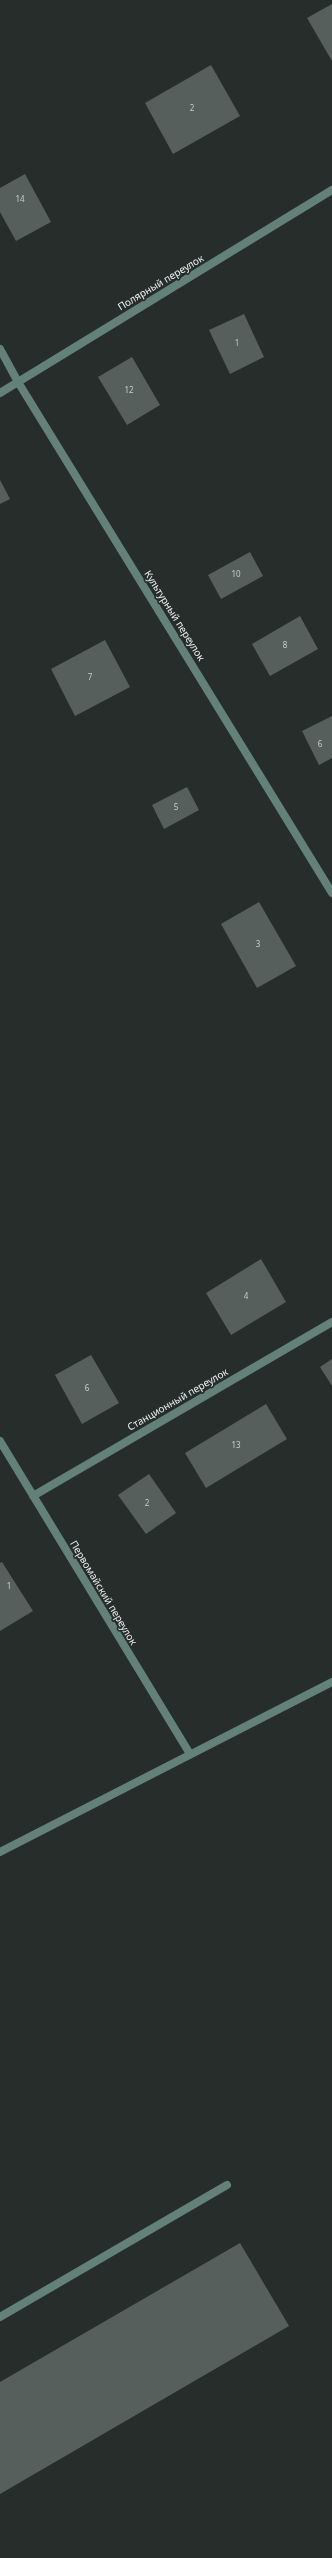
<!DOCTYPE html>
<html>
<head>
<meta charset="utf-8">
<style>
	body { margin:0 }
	canvas { display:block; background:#262d2b }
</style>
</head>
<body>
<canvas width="332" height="2558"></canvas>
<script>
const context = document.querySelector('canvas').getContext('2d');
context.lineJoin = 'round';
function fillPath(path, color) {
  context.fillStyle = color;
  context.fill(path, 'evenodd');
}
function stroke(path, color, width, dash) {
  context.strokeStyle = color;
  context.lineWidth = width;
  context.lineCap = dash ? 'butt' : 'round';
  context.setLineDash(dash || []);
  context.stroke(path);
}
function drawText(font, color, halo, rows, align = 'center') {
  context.font = font + ' "Noto Sans",sans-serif';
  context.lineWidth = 3.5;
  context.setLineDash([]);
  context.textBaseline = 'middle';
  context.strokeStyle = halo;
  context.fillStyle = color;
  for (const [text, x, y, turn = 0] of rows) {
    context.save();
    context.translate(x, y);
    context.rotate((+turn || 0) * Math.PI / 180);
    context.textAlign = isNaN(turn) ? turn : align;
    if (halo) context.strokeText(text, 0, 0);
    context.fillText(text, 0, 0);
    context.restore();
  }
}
const building = new Path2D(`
	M332,4V61L307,18Z
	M211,65L240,116L173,154L145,103Z
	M25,174L51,222L16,241L0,212V188Z
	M244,314L264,357L230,374L209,330Z
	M132,357L160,405L127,425L98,377Z
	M0,480L10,499L0,504Z
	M250,552L263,576L221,599L208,575Z
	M300,616L318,649L270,676L252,644Z
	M105,640L130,687L75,716L51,669Z
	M332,716V758L319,765L302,731Z
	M187,787L199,810L164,829L152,805Z
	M259,902L296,966L257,988L221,924Z
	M261,1259L286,1302L231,1335L206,1293Z
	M91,1355L119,1403L82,1424L55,1375Z
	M332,1359V1386L320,1367Z
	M266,1404L287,1439L206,1488L185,1453Z
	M149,1474L176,1513L146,1534L118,1495Z
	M2,1562L33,1611L0,1631V1563Z
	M240,2243L289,2326L0,2494V2382Z`);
const lane = new Path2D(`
	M0,2317L227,2185`);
const street = new Path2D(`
	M0,349L18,382L332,893
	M0,393L332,190
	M0,1441L190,1754
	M33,1496L332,1322
	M0,1852L332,1682`);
const numberNames = [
	["2",192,109],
	["14",20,200],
	["1",237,344],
	["12",129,391],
	["10",236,575],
	["8",285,646],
	["7",90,678],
	["6",320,745],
	["5",176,808],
	["3",258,945],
	["4",246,1297],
	["6",87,1389],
	["13",236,1446],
	["2",147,1504],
	["1",9,1587]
];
const streetNames = [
	["Полярный переулок",161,283,-31],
	["Культурный переулок",174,616,58],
	["Станционный переулок",178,1400,-30],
	["Первомайский переулок",103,1593,59]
];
fillPath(building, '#565f5c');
stroke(lane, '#638079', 8);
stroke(street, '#638079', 8);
drawText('8px', '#c7cdcc', null, numberNames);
drawText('10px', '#edf2f1', '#262d2b', streetNames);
</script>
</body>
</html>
